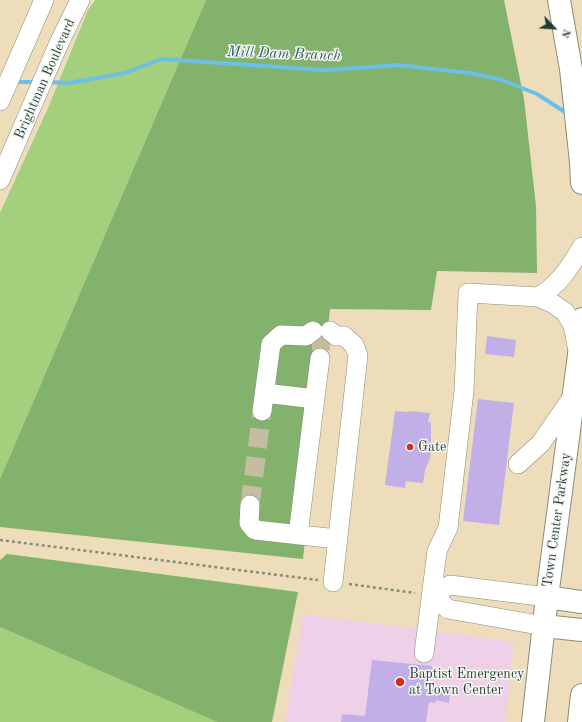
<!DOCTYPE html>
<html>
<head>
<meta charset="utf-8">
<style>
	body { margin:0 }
	#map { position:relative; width:582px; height:722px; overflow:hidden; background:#edddbb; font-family:"Old Standard TT",serif }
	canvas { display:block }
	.north { position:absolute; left:534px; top:8px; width:40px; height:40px; -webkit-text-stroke:3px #f6f6f2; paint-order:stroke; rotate:115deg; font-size:11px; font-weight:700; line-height:16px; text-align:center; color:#1f3d34 }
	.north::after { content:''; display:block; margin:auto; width:14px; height:18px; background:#1f3d34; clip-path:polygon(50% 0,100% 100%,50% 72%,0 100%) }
</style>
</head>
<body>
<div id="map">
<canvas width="582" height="722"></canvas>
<div class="north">N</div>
</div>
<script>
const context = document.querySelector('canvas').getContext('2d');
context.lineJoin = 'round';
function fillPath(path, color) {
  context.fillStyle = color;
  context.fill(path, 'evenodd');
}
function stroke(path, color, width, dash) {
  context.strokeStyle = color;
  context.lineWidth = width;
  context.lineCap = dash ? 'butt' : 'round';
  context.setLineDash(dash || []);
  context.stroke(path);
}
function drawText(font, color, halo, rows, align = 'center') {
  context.font = font + ' "Old Standard TT",serif';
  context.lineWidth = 3;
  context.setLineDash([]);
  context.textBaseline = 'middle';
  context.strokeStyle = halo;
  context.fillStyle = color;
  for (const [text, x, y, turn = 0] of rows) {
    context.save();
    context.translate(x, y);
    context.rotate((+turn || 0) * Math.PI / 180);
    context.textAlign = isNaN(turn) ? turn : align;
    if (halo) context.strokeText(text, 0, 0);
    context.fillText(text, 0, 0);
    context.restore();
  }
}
const built = new Path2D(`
	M303,614L514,642L505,722H285Z`);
const green = new Path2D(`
	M95,0H206L0,479V213L48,108L88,10Z
	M0,627L217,722H0Z`);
const forest = new Path2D(`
	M206,0H504L524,99L536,206L537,273L437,271L431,310L330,309L303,559L0,527V479Z
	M7,554L298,592L272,722H217L0,627V560Z`);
const stream = new Path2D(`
	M15,82H36
	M47,82L68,83L125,73L161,59L325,70L398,65L470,73L502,80L537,94L568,114`);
const building = new Path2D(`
	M487,336L516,340L514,357L485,354Z
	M478,399L514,403L499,525L463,521Z
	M395,411L408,412L409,411L430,413L428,422L431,423V452L429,461L425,470L423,483L406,481L405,488L385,485Z
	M372,660L432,666L430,685L437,686V689L451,688L449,703L436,700L435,703L429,702L426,722H341L342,714L365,716Z`);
const minorTunnel = new Path2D(`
	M312,341H330
	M250,505L262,411`);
const path = new Path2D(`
	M0,540L318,580
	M349,584L415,593`);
const minor = new Path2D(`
	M0,101L44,0
	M0,180L59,43L80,0
	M538,297C560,284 570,267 582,247
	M330,331L336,336H344L354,345L358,355L333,582
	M265,393L315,399
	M262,411L271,344L281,335L306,336L313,331
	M518,464L541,443L574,395
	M250,505L249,523L255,530L337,539
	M298,535L320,358
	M432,595L450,585L547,597
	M432,595L448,609L544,626
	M424,653L437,551L448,528L464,391L468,293L538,297L552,303L565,312L573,325L577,346`);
const major = new Path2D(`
	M559,0L571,69L581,162L582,183
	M547,597L582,602
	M544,626L582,630
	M533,722L547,597L579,355L582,319
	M579,722L582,695`);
const markers = [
	[410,447,4,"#c8321e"],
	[400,682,5,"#c8321e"]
];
const streetNames = [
	["Brightman Boulevard",45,79,-66],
	["Town Center Parkway",557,520,-82]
];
const poiNames = [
	["Gate",418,447],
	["Baptist Emergency",409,674],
	["at Town Center",409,690]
];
const waterNames = [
	["Mill Dam Branch",284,54,2]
];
fillPath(built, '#eed0e8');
fillPath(green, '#a4d07d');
fillPath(forest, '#83b26c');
stroke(stream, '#6bbfe8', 4);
fillPath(building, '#c2afe7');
stroke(minorTunnel, '#c4bda0', 19, [19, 10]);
stroke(minor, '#868d78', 20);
stroke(major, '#868d78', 24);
stroke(path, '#868d78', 2.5, [3, 3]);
stroke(minor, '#fff', 19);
stroke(major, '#fff', 22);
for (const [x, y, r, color] of markers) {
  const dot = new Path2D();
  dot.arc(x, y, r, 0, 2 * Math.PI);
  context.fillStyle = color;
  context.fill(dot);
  stroke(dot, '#f6f6f2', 1.5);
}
drawText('14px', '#1f3d34', '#f6f6f2', streetNames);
drawText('14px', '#1f3d34', '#f6f6f2', poiNames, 'left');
drawText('italic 15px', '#325e61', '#f6f6f2', waterNames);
</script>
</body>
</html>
